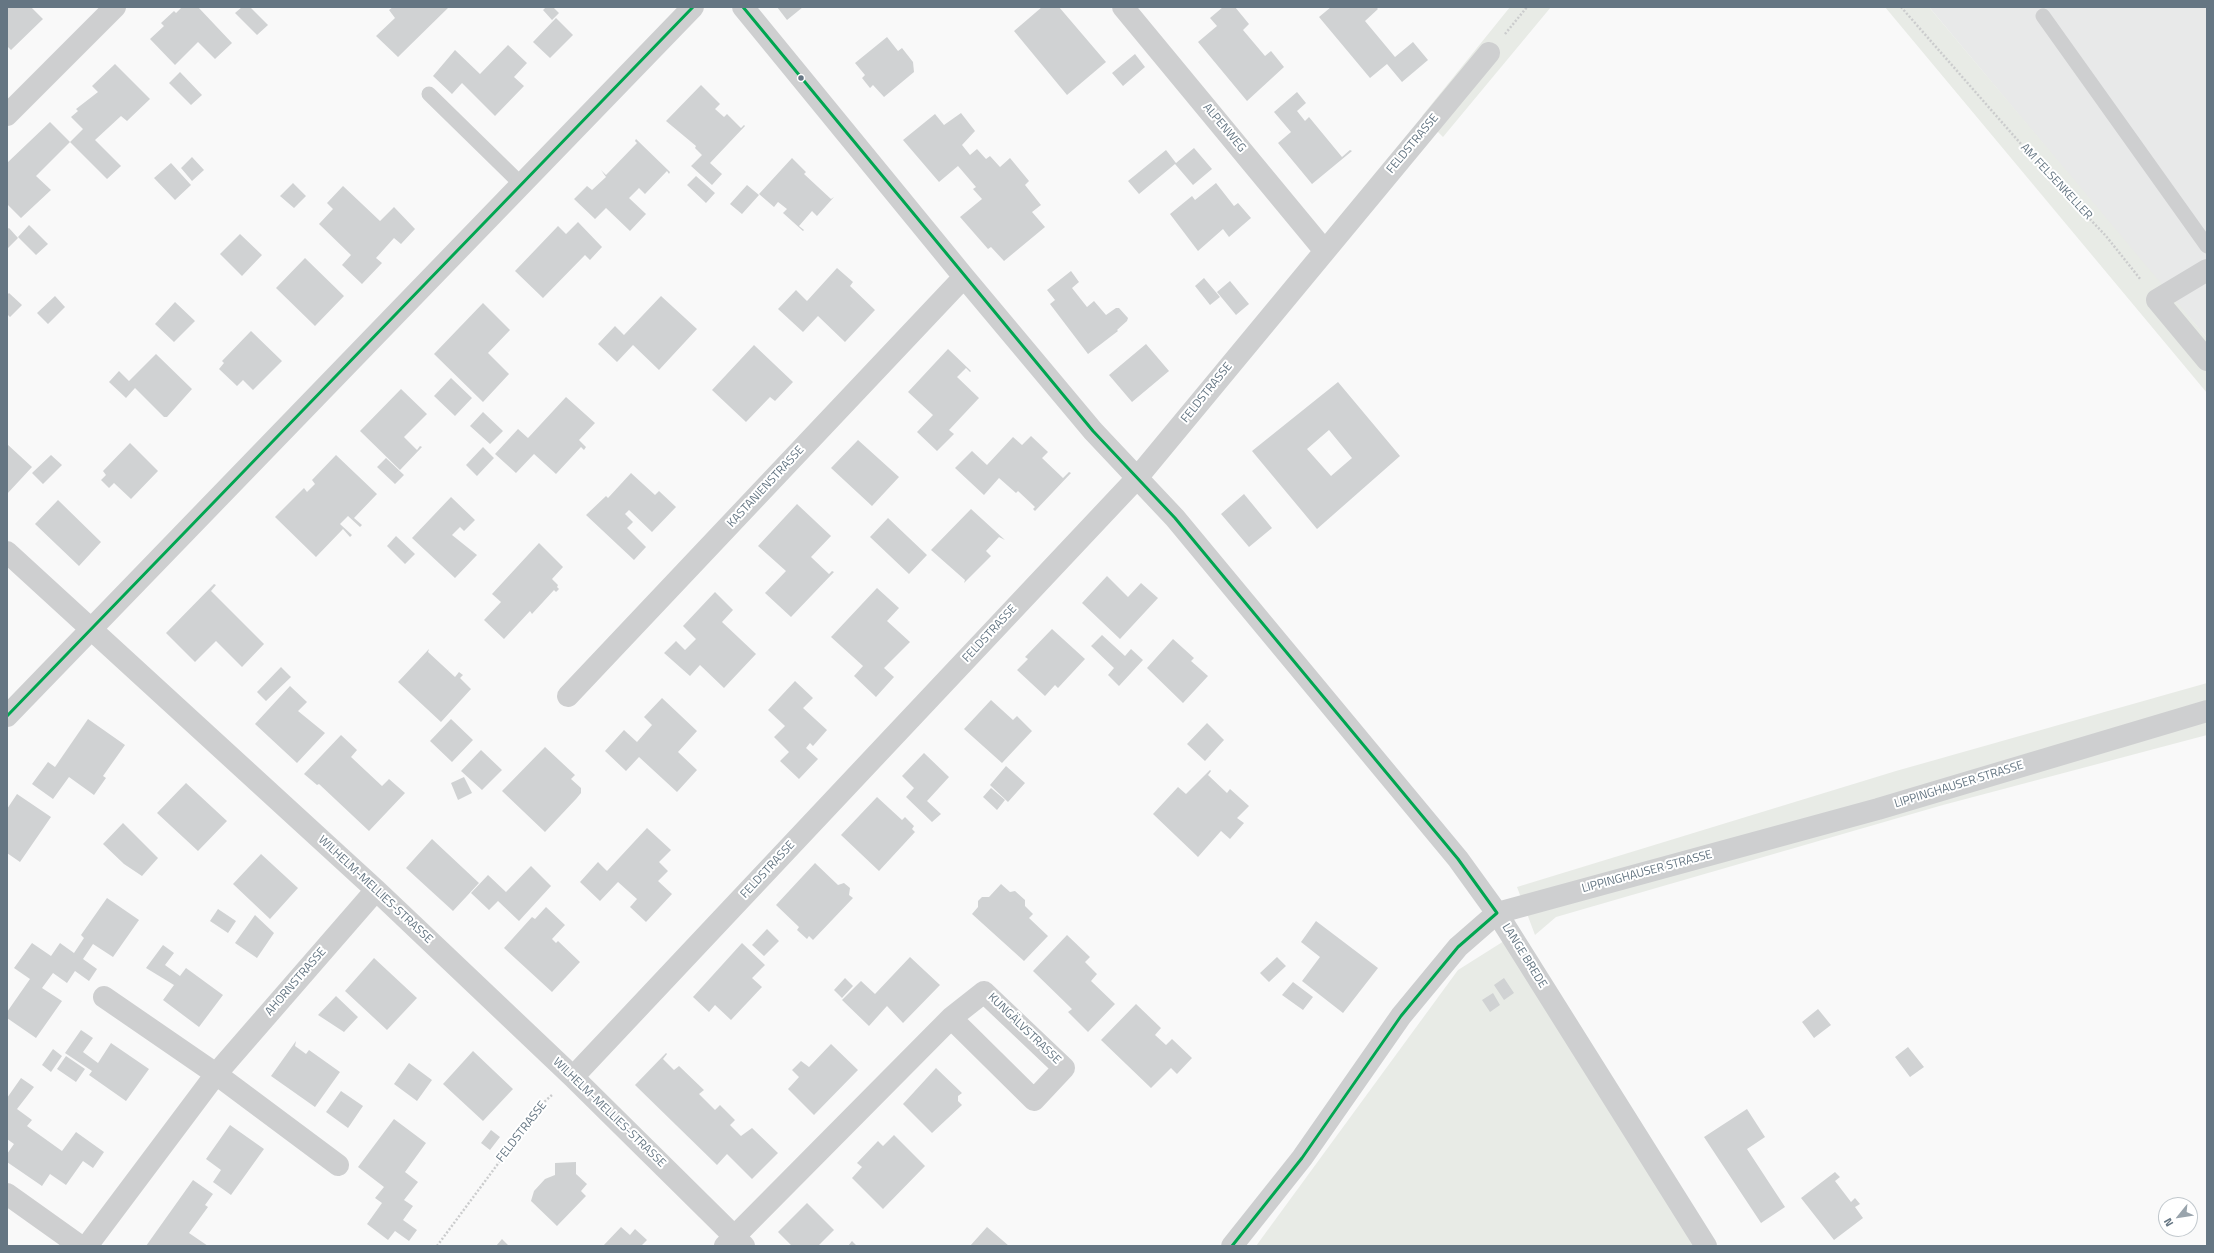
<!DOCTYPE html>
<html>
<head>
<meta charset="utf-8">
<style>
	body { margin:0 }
	#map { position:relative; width:2214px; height:1253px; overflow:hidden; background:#f9f9f9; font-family:"Titillium Web",sans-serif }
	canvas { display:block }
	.frame { position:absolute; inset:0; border:8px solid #657683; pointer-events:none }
	.north { position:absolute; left:2158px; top:1197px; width:40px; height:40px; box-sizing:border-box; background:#fff; border:1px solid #c1c8cd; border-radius:50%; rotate:240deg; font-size:11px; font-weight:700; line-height:16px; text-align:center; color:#657683 }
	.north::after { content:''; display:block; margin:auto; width:14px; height:18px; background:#99a4ac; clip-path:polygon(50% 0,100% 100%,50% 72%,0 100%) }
</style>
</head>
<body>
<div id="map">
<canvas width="2214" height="1253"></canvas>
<div class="frame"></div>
<div class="north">N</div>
</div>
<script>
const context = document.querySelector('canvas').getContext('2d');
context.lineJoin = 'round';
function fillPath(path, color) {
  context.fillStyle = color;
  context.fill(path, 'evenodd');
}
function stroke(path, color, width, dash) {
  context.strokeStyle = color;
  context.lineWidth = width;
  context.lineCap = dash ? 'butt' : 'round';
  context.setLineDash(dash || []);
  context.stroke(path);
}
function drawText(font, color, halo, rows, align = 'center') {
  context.font = font + ' "Titillium Web",sans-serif';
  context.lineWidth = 4;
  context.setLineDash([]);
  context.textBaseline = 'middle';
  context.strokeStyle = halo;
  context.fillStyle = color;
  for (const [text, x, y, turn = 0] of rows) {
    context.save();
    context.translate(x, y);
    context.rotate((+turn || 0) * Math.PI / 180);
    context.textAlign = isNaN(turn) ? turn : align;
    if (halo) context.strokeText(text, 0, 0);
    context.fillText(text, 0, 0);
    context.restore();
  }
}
const built = new Path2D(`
	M1929,7H2207V338L2150,272Z`);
const green = new Path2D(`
	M1510,7H1551L1443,137L1422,116Z
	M1885,7H1929L2207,338V393Z
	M2207,683V735L1943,805L1556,917L1535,935L1517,887L1896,771Z
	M1504,941L1694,1246H1256L1458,970Z`);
const building = new Path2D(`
	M7,7H31L43,19L11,50L7,46Z
	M182,7H198L232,43L215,59L198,42L175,65L150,39L164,26L161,23L174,11L176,13Z
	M242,7H250L268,25L257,35L235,13Z
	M393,7H449L398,57L376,36L395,18L389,10Z
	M546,7H553L559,13L552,20L543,10Z
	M777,7H803L787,20Z
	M1042,7H1059L1106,62L1067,95L1014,31Z
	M1223,7H1235L1249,24L1243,30L1265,56L1271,51L1284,67L1247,101L1198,42L1217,26L1210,18Z
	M1331,7H1376L1378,9L1365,21L1395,57L1413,42L1428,60L1402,82L1387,64L1370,78L1319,17Z
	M556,18L573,35L550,58L533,42Z
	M887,37L898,51L902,48L913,62L914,72L884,97L873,85L870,88L862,78L865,75L855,63Z
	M508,45L527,63L514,77L524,86L495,116L462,83L452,94L433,76L455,50L480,74Z
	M1135,54L1145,67L1123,86L1112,73Z
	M115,64L150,99L127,121L121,116L95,140L121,166L107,179L70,142L36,176L51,190L21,218L7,204V163L50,122L70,142L83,129L71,117L78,111L76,109L98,92L92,86Z
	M180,72L202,95L191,105L169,83Z
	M701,85L720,104L715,109L724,117L727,114L741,128L744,125L745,126L710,163L722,174L712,185L691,166L702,155L695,148L696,146L666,121Z
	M1297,92L1306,103L1297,111L1305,121L1309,117L1342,157L1350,150L1352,151L1312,184L1278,143L1291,132L1274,112Z
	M961,113L975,131L962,145L970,155L977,149L986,159L990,156L1000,167L1010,158L1029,181L1025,185L1041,205L1032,212L1045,227L1004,261L991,247L988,249L960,217L982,199L973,189L976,187L958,166L939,182L903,140L935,114L944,125Z
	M636,139L670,172L669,174L667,171L645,194L639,188L629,198L646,214L630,231L606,208L595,219L574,199L587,186L592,190L606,177L601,170L606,175L637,143L635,141Z
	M1194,148L1212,169L1193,185L1175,164L1139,194L1128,181L1166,150L1176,163Z
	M192,157L204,170L192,181L181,168Z
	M792,158L806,172L804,174L831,199L834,197L817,216L812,211L799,226L804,230L803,231L783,213L787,209L778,202L774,207L759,194Z
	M171,163L191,185L175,200L154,178Z
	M696,176L715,193L706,203L687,185Z
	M293,183L306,196L294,208L280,196Z
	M1216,183L1234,206L1238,203L1251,218L1229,237L1223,229L1198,251L1170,214L1192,196L1195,200Z
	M747,185L759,195L742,214L730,204Z
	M343,186L380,221L394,207L415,229L401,244L394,238L376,258L382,263L362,284L342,265L351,255L319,224L333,209L327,203Z
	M578,222L602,247L590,260L585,255L543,298L515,271L558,226L566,234Z
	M29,225L48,244L36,255L18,237Z
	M9,228L18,238L7,249V229Z
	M240,234L262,255L242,276L220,254Z
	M305,258L344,296L315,326L276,288Z
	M837,268L853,282L850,286L875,310L845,342L818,316L803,332L778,309L796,290L807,301Z
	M1071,271L1079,282L1072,288L1087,307L1094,301L1106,315L1116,308H1119L1128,318L1127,321L1117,330L1118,331L1088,354L1050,304L1055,300L1047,290Z
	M1204,278L1220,297L1210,305L1195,286Z
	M1230,281L1249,304L1236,315L1217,292Z
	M9,293L22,305L10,317L7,314V295Z
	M55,296L65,307L48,324L37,313Z
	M661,296L697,329L659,370L633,345L617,362L598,344L615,326L624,335Z
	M175,302L195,321L174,342L155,324Z
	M483,303L510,330L488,353L509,374L483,402L434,354Z
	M251,331L282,361L253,390L243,380L237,386L219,369L224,363L222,361Z
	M1146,344L1169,371L1132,402L1109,375Z
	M754,345L793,382L775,401L770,397L746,422L712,390Z
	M948,349L971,371L970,372L966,368L957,377L979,398L949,430L954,434L937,451L917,432L933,415L908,392Z
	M156,354L192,389L167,417H164L135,388L126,398L109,382L119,371L129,381Z
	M451,378L472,398L455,416L434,396Z
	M1338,382L1400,456L1317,529L1252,451ZM1329,430L1352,458L1331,476L1307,449Z
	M401,389L427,414L404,437L417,450L420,446L422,447L400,470L360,431Z
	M566,397L595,423L579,440L586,447L584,450L581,447L556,474L534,454L516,473L495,454L518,429L528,438Z
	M483,412L503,431L490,444L470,426Z
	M1031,436L1048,452L1042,458L1063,478L1069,472L1071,473L1035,511L1033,509L1035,507L1018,491L1016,493L999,478L984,495L955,468L972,451L987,465L1013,437L1022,445Z
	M858,440L899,477L872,506L831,468Z
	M130,443L158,471L131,499L114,483L109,488L101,480L106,475L103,471Z
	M7,444L32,467L7,494Z
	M483,447L494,458L477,476L466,465Z
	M51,455L62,465L43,484L32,473Z
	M336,455L377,494L354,518L362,525L360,527L348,516L340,524L352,535L350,537L343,529L316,557L275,517L304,488L307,492L315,484L312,480Z
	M386,458L404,475L395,484L377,467Z
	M631,473L655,495L659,491L676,507L652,532L629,510L625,514L633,522L627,528L646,547L634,560L586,515L606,496L608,498Z
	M1244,494L1272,528L1249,547L1221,514Z
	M451,497L475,520L464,531L460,527L452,535L477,555L455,578L412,538Z
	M58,500L101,542L79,566L35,524Z
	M797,504L831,536L811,557L829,574L832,571L834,572L791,617L765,593L786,571L758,546Z
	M971,509L1005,540L999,537L986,551L991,556L964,583L965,580L931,550Z
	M888,518L927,555L909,574L870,537Z
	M396,536L415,554L405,564L387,546Z
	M539,543L563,567L552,579L558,585L557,587L559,589L556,592L554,590L532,614L530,611L504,639L484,620L501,602L492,594Z
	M1107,576L1128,597L1141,583L1158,598L1120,639L1082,603Z
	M214,584L216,585L211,591L264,644L242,667L216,641L195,662L166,633Z
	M877,588L899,608L887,621L910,642L884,668L894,677L876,697L854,676L863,666L831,637Z
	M715,592L733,610L722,622L756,654L724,688L700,665L690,676L664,653L676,641L685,650L696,639L683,626Z
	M1052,629L1085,659L1058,688L1055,685L1045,696L1017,670L1028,659L1025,657Z
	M1102,635L1125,656L1131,649L1143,660L1119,686L1108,675L1114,668L1091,646Z
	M1173,639L1194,658L1191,661L1208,676L1183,703L1147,668Z
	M429,649L428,652L455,677L459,672L463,675L460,678L471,689L441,722L398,682Z
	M281,667L291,677L266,701L257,692Z
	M795,681L813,698L803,708L827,730L813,746L810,743L806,748L818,759L799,779L780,761L789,752L774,737L785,726L768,710Z
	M290,686L307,702L298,711L325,733L297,763L255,724Z
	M662,698L697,731L678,752L697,770L677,792L639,757L626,771L605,751L624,730L637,742L652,725L644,717Z
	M991,700L1013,720L1017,716L1032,731L1002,763L964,729Z
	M88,719L125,745L103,776L106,778L94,795L69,777L53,799L32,784L48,762L55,767Z
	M451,719L473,740L452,762L430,741Z
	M1207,723L1224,740L1205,761L1187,744Z
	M341,735L357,750L351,757L382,786L389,779L405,793L369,831L319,784L317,785L304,774Z
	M545,747L575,775L571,779L581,788V793L576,799L545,832L502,791Z
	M481,750L502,770L482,790L461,771Z
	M924,753L949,777L927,801L941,814L932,822L906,797L914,788L902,776Z
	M1006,766L1025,783L1008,802L990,785Z
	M1210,770L1211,771L1208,775L1227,793L1230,789L1249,806L1237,818L1244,823L1230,839L1221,831L1198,857L1153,814L1178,787L1186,794Z
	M464,777L472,793L458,800L451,783Z
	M186,783L227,821L198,851L157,813Z
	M991,788L1005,800L997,810L983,797Z
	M17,794L51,817L20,862L7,853V809Z
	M877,797L902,820L905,817L914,826L912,829L915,832L879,871L841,835Z
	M123,823L158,858L142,876L124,864L103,844Z
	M647,828L671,850L659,862L668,871L658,881L672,894L646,922L630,907L637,899L618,882L600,901L580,882L598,862L607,871Z
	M432,839L479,883L453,911L406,868Z
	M261,854L298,888L270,919L233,884Z
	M815,863L838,885L844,883L850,888L849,895L853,898L813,940L809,936L807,939L797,930L799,927L776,905Z
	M531,866L551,886L519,921L498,901L489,910L471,893L488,875L506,892Z
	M1001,884L1010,892L1015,891L1025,900V906L1033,914L1029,918L1048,936L1024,961L972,914L978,907V901L982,897H989Z
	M107,898L139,920L113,957L93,944L83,959L97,969L89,981L75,971L67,983L53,973L42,988L62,1001L36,1038L7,1018V1012L30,979L14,968L32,943L51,956L60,943L74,953L84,938L81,935Z
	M546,907L565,925L552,939L556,943L558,941L580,962L552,992L504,948L532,917L535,919Z
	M218,909L236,921L228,933L210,921Z
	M255,915L274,933L257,958L235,943Z
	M1316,921L1378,968L1343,1013L1302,981L1320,957L1301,942Z
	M767,929L779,941L764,956L752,945Z
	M1067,935L1090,957L1085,962L1097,974L1091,981L1115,1004L1088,1032L1068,1012L1072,1009L1033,971Z
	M742,943L765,965L752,978L762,987L731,1020L715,1005L709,1012L693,997Z
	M163,945L174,953L165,965L180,976L186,968L223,995L199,1027L163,1000L174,985L146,968Z
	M910,957L940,985L903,1023L887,1006L869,1026L842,1000L861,981L875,994Z
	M1277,957L1286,966L1269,982L1260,973Z
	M374,958L417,998L387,1030L345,991Z
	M845,978L853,986L842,998L834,990Z
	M1504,978L1514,993L1504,1000L1494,985Z
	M1293,982L1313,997L1303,1010L1282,995Z
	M1493,993L1500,1005L1490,1012L1482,1000Z
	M336,996L358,1017L344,1032L318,1015Z
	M1136,1004L1161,1028L1155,1035L1166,1045L1172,1039L1192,1058L1177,1074L1171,1068L1151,1088L1101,1040Z
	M1818,1009L1831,1025L1814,1038L1802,1022Z
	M81,1030L93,1038L83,1052L98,1063L111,1043L149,1069L126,1101L89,1075L92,1071L65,1053Z
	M296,1041L295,1046L306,1054L309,1050L340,1072L315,1107L271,1076Z
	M831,1044L858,1070L814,1115L788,1089L799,1077L792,1070L801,1061L809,1067Z
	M1908,1047L1924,1067L1910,1077L1895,1057Z
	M53,1049L62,1056L51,1072L42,1065Z
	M473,1051L513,1089L483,1121L443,1084Z
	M666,1053L667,1054L663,1059L674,1070L679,1066L704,1090L699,1094L715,1110L720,1105L735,1120L730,1125L741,1136L752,1128L778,1153L752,1179L727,1154L717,1165L635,1085Z
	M66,1056L85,1069L76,1082L57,1069Z
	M409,1063L432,1080L417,1101L394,1084Z
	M936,1068L962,1093L958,1096V1101L962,1105L932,1133L903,1104Z
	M21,1078L34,1087L17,1109L32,1120L27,1126L62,1151L76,1132L104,1152L93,1168L83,1161L66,1185L50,1174L42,1186L7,1162V1154L14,1144L7,1139V1098Z
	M341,1091L363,1106L348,1128L326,1112Z
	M1747,1109L1765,1137L1747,1149L1785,1207L1761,1223L1704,1137Z
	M394,1119L426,1143L405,1172L418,1182L404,1200L413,1206L403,1220L417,1230L409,1241L395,1231L388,1240L367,1224L382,1203L375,1198L384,1187L358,1167Z
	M230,1125L264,1149L231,1195L213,1182L221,1170L206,1159Z
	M491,1130L500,1137L490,1150L481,1143Z
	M894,1135L925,1166L883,1209L852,1178L862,1167L857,1163L878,1141L883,1146Z
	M576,1162V1174L587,1184L581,1191L586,1196L557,1226L531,1201L534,1191L545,1179L555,1175V1163Z
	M1835,1172L1840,1177L1835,1181L1851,1202L1855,1198L1860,1204L1855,1207L1863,1218L1834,1240L1801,1198Z
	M193,1180L213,1194L205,1205L208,1207L189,1233L208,1246H146Z
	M807,1203L834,1230L818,1246H792L778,1232Z
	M621,1227L630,1235L635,1229L647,1240L641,1246H603Z
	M987,1227L1009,1246H970Z
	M502,1239L509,1246H496Z
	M852,1241L857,1246H848Z`);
const path = new Path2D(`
	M1901,7L2049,176L2106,236L2141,280
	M1505,34L1527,7
	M437,1246L543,1103L553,1094`);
const service = new Path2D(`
	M2043,16L2207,246
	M429,94L522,185`);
const minor = new Path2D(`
	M743,7L964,277L1093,431L1175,518L1458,859L1497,913L1706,1246
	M1123,7L1324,250
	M7,115L115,7
	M2207,270L2157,300L2207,360
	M7,552L376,890L573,1077L744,1246
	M568,696L964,277
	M7,716L693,7
	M104,997L216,1074L338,1165
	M573,1077L1137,478L1489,53
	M7,1194L80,1246
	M87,1246L216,1074L376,890
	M725,1246L951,1018L984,992L1064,1068L1034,1100L951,1018
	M1232,1246L1302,1158L1401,1016L1458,947L1497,913L1878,809L2207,711`);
const bus1 = new Path2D(`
	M743,7L1093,431L1175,518L1458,859L1497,913
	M7,716L693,7
	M1232,1246L1302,1158L1401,1016L1458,947L1497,913`);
const markers = [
	[801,78,3.5,"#657683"]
];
const streetNames = [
	["ALPENWEG",1224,128,50],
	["FELDSTRASSE",1413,144,-50],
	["AM FELSENKELLER",2056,182,47],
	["FELDSTRASSE",1207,393,-51],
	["KASTANIENSTRASSE",766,487,-47],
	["FELDSTRASSE",990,634,-47],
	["LIPPINGHAUSER STRASSE",1959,785,-17],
	["FELDSTRASSE",768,870,-47],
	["LIPPINGHAUSER STRASSE",1647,872,-15],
	["WILHELM-MELLIES-STRASSE",375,890,43],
	["LANGE BREDE",1524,956,58],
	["AHORNSTRASSE",296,982,-49],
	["KUNGÄLVSTRASSE",1024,1029,44],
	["WILHELM-MELLIES-STRASSE",609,1113,44],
	["FELDSTRASSE",522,1132,-52]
];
fillPath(built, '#e8e9e9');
fillPath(green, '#e8ebe6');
fillPath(building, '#d0d2d3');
stroke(path, '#cbcccd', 2.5, [2, 2]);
stroke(service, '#cecfd0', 15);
stroke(minor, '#cecfd0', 22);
stroke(bus1, '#00a651', 3);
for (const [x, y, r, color] of markers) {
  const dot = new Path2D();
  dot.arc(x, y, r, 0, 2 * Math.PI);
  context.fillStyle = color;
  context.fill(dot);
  stroke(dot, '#fff', 1.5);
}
drawText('12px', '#657683', '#fff', streetNames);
</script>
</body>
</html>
